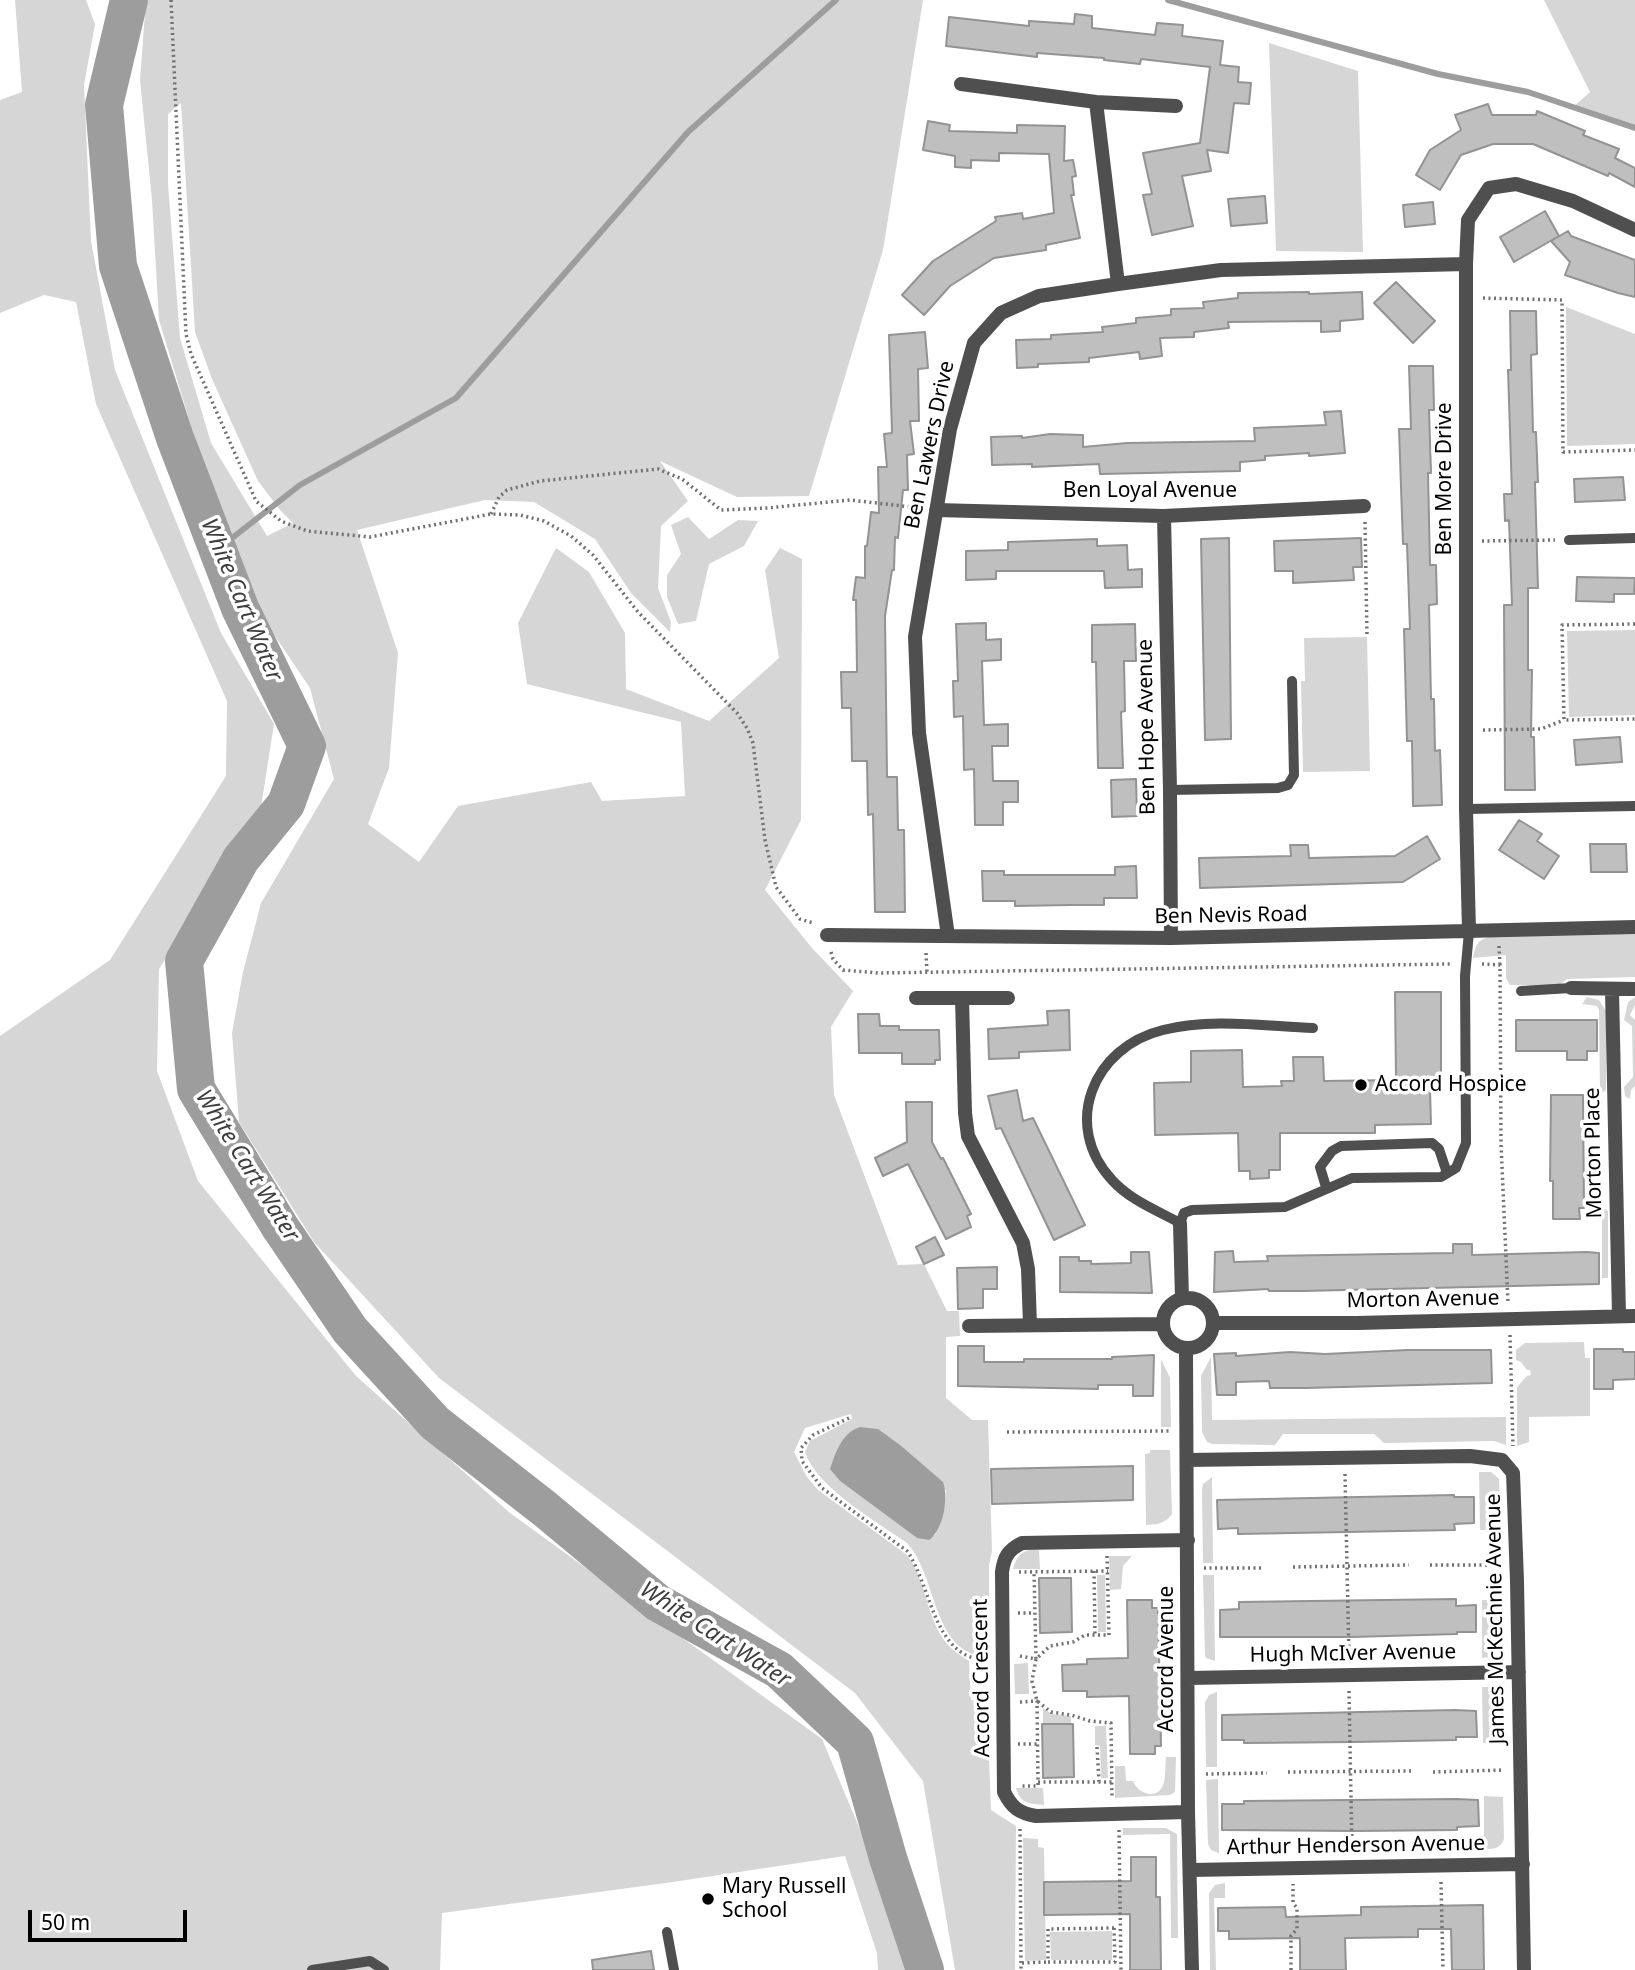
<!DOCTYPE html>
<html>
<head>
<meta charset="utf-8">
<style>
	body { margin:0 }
	#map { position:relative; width:1635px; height:1970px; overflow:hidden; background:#fff; font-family:"Noto Sans",sans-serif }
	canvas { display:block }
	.scale { position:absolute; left:28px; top:1910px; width:159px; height:32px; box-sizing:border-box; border:4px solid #000; border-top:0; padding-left:9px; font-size:21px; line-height:24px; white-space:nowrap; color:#000; -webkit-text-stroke:5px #fff; paint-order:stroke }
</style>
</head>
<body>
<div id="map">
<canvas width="1635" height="1970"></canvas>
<div class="scale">50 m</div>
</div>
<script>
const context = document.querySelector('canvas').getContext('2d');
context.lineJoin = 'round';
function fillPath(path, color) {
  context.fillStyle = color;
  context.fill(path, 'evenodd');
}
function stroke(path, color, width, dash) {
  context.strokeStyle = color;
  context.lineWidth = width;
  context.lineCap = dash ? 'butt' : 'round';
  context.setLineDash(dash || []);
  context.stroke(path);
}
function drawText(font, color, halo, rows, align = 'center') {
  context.font = font + ' "Noto Sans",sans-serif';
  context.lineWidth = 7;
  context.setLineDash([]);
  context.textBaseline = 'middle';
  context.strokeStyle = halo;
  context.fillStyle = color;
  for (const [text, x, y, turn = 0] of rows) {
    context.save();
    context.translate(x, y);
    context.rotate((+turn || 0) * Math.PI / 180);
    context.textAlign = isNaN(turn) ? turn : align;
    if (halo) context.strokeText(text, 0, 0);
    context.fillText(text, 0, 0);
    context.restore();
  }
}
const green = new Path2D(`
	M15,0H86L95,24L84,85L91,241L115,370L221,633L274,724L261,807L159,969L157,1071L198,1181L356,1376L510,1513L822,1739L906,1939L913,1970H878L877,1953L845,1856L666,1883L442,1913L440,1970H0V1036L110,960L226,776L227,701L96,404L76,302L44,295L0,313V100L22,92Z
	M146,0H923L883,250L809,496L737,497L660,461L688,501L661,526L658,588L671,622L670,632L631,593L595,539L534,502L485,500L357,530L398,653L389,768L368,824L419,862L458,806L591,782L602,801L685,796L681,722L527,684L518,623L556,548L589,572L625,633L626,689L709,721L779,658L765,570L780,548L802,559L801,820L765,890L812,948L853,991L831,1027L834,1095L898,1265L924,1264L947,1311H959L960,1336L946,1337V1398L972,1420H988L992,1551L989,1565V1598H980V1610L989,1611L990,1657C931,1656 939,1578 907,1543C876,1521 816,1487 805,1452L810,1441L852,1419L851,1414L805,1428L794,1452L807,1477L818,1490L907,1555C928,1582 926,1624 951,1648C956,1653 963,1657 969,1661L971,1700L987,1703L991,1810L1016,1826L1015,1970H955L923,1781L855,1693L439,1378L314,1242L239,1122L232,1033L243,972L261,903L334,779L310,688L250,599L205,472L159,320L152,200L140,80ZM181,103L195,332L212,379L258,481L280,510L293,523L267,536L211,443L180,338L168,184V114ZM831,1469L946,1490L945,1505L935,1535L917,1538L840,1481Z
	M1544,0H1635V131L1573,107L1590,92Z
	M1269,43L1358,71L1363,252L1276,251Z
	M1566,307L1635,334V444L1567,446Z
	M688,517L709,539L738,520L758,521L744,546L709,564L696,621L678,624L667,597V575L681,554L671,525Z
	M1635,630V715L1569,717L1567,631Z
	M1367,637L1370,771L1303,772L1301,681H1305L1304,638Z
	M1635,933V977L1567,979L1559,985H1510L1506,978V955L1473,958C1476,941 1480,939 1496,935Z
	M1587,997L1599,1000L1606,1011V1090L1600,1095L1599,1010L1597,1006L1582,1004Z
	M1635,997V1005L1630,1015L1635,1020V1086L1631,1090L1630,1099L1625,1096L1624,1087L1633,1077L1632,1026L1624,1020L1628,1002Z
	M1602,1207L1608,1211V1278H1602Z
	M1584,1342L1585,1358H1590V1416L1529,1417V1442L1517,1446V1387L1527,1376L1531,1375L1530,1370H1527L1521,1362L1516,1360V1350L1525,1343Z
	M1211,1357L1212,1420L1506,1417V1445L1494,1441L1384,1443L1374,1434H1283L1275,1445L1212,1444L1207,1442L1202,1432L1201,1376Z
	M1161,1359L1170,1378L1171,1427H1161Z
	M1150,1450H1170L1172,1514C1164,1524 1159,1524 1146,1525L1145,1454L1150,1453Z
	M1479,1472H1491L1499,1479L1501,1530H1480Z
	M1212,1477L1213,1563H1203L1202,1490L1203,1484Z
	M1029,1550H1039L1040,1569H1013C1016,1559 1019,1553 1029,1550Z
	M1109,1556H1132L1123,1566L1121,1589L1110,1590Z
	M1097,1575H1105L1106,1632H1098Z
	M1203,1575H1214L1215,1661L1206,1658L1205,1655Z
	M1482,1600H1501V1648L1492,1657L1482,1658Z
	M1028,1663L1029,1694H1015L1014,1664Z
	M1482,1687H1490L1500,1692L1503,1744L1483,1743Z
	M1217,1692V1767H1206L1205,1702L1209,1695Z
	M1043,1708L1052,1714L1071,1716V1724H1043Z
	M1095,1726H1106L1108,1778H1101L1100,1746L1095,1745Z
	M1166,1757H1176L1175,1792L1170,1795L1115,1798V1766H1125L1126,1781H1133C1137,1793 1157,1801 1163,1785C1166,1778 1165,1766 1166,1757Z
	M1218,1779L1219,1853L1211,1850L1208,1844L1206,1780Z
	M1016,1788H1043L1044,1805C1029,1804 1020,1803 1016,1788Z
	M1484,1796L1503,1797L1504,1839C1500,1849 1494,1849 1484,1849Z
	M1123,1828H1166L1177,1834L1178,1938H1171L1170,1834L1123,1835Z
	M1023,1838L1038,1839V1847L1044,1848L1046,1960L1025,1961Z
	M1225,1883V1898H1214L1216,1970H1210L1209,1893L1215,1885Z
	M1112,1931V1960H1051L1050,1932Z`);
const water = new Path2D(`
	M860,1427L878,1429L900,1445L943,1482C949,1498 943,1530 929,1540L917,1538L840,1481L830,1469C836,1451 842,1433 860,1427Z`);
const stream = new Path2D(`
	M1168,0L1438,74L1528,92L1635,128
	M218,549L300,485L456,398L688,132L836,0`);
const river = new Path2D(`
	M129,0L104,105L118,266L175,438L240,608L307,746L286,804L241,859L184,961L196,1089L280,1227L350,1330L435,1423L545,1509L658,1603L779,1670L855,1742L888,1858L925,1970`);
const building = new Path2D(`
	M1075,14L1092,16V28L1155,35L1157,23L1183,25L1182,36L1223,41L1220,65L1239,67L1238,82L1251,83L1249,104L1234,103L1228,153L1207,150L1211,171L1182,176L1193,226L1152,235L1143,195L1152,194L1143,153L1200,143L1210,67L1141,59L1140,64L1104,60V58L1037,53V57L946,46L949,17L1029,26V21L1074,24Z
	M1488,104L1492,115H1536L1537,111L1585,131L1583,135L1619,149L1615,158L1635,168V187L1609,173L1608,176L1533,144H1493L1461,155L1440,190L1416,175L1430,150L1461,130L1455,115Z
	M928,121L950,125L949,131L1017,133V125L1065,126L1064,161L1073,160L1076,176L1072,177L1074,195H1071L1080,238L1046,245V250L994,258L950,286L924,315L902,295L933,261L996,221L995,217L1022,213L1023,219L1054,213L1049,154L999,153V161L971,160V168L955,167V156L923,150Z
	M1265,196L1267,223L1231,226L1228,199Z
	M1433,202L1435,224L1405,227L1403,205Z
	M1545,211L1559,236L1514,262L1500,237Z
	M1568,231L1571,236L1635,260V297L1618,293L1565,275L1570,262L1551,241Z
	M1396,282L1435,321L1413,343L1374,303Z
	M1309,292V294L1362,292L1363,319L1340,321V331L1321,332V321L1228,322L1229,328L1194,332V337L1160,338L1162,356L1140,359L1139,352L1089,358V362L1038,364V367L1017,368L1016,340L1051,339V335L1103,332L1102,327L1136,323V318L1171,315V309L1204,308L1203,302L1238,298V293Z
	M1510,311H1536L1537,354L1531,355L1533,432H1536L1538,482H1535L1538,588H1528V670H1532L1531,737H1534L1535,790H1505L1504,605H1512L1509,520L1505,521L1504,494H1512L1508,370H1511Z
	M925,332L928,368L918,369L919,421H910L914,454L907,455L908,490H903L898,538L895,537L894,570H892L885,616L887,777H897L898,830H904L905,912H875L873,814L868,815L867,761H852L851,708H842L841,672H857L856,600H853L856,577L865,578V546H867L871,512L879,513L878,467H887L884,434L892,433L889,335Z
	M1409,366H1433L1434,410H1429L1431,473H1428L1430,565H1436L1437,604L1429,605L1431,699H1434L1435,751L1440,750L1442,805L1413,806L1412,741H1407L1404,629H1410L1407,544H1403L1399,429H1411Z
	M1341,411L1345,453L1309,456V453L1265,456V460L1240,462V471L1100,474L1099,464L1032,467V464L992,465L991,437L1022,436V438L1050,434L1083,435V447L1127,443L1255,441L1254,428L1326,425L1324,412Z
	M1623,477L1625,500L1575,502L1574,479Z
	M1229,538L1231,739L1205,740L1201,539Z
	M1361,538L1362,567H1353L1354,580L1293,583V571H1275L1274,541Z
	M1097,539V546L1127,545L1128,570L1142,569V587L1105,588L1104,571H996V579L966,580V551L1008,550V542Z
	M1577,577L1635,578L1634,594H1614V602L1576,601Z
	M986,623V640L1001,639V660L982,661L984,725L1008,724V746H992L993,781H1018V802H1003V825H975L974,769L964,770L963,716L954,717L953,681H958L956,624Z
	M1135,624L1136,661H1124L1125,711L1121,712L1123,768H1098L1096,662H1092V625Z
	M1620,737L1622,762L1576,765L1574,740Z
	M1136,779L1137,816L1112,817L1111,780Z
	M1519,820L1542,834L1537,841L1559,856L1544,879L1499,850Z
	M1427,836L1440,859L1403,882L1200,888L1199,858L1291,856L1290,845H1308L1309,858L1395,856Z
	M1590,844H1626L1627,872H1591Z
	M1136,866L1137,898H1104V905H1070L1015,906V901H983L982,871H1004V875H1115V867Z
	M1395,992H1441V1090H1430L1431,1124L1375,1125V1133H1280V1170H1269V1178L1250,1179V1171H1239L1238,1133L1155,1135L1154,1083L1191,1082V1051L1242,1050L1243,1087L1282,1086L1281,1081H1294L1293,1057H1323L1324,1081L1396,1080Z
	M1069,1010L1070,1050L1019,1052V1058L989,1059L988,1029L1048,1025L1047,1011Z
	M858,1014H879L880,1026H899V1030H939L940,1060H935V1064H902V1053H859Z
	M1516,1020H1597V1051H1587V1060H1567V1051H1516Z
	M1017,1090L1023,1121L1033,1118L1085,1225L1054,1240L1001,1128L996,1129L988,1096Z
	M1551,1095H1583L1584,1208H1579L1580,1219H1553V1181H1550Z
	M906,1102H932V1142L941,1159L943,1158L971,1214L967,1216L971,1227L946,1239L908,1164L883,1176L875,1158L907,1142Z
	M935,1237L944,1255L924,1264L916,1247Z
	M1453,1244H1472V1255L1587,1252L1599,1253V1284L1303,1291H1269L1268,1289L1214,1292L1215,1252L1233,1251L1234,1262L1268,1261L1267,1256L1453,1253Z
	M1131,1252H1149L1152,1293L1060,1292V1257H1079V1261H1091V1264L1131,1263Z
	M997,1267V1289H983V1308L958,1309L957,1268Z
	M958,1346H984V1362H1024V1359H1112V1357L1154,1355L1153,1396H1133V1385H1098V1389L958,1386Z
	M1594,1349H1623V1352H1635V1379L1613,1380V1389H1594Z
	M1408,1350H1491L1492,1383L1305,1388H1270L1269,1381L1236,1382V1395H1217L1214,1354L1236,1353V1356L1290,1352L1325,1354Z
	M1133,1466V1500L992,1504L991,1469Z
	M1454,1495V1497H1474V1523L1454,1524L1455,1530L1238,1534V1528L1218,1529L1217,1500Z
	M1039,1578H1071L1072,1632L1040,1633Z
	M1456,1599V1606L1476,1605V1632H1457V1634L1352,1637H1220V1610L1239,1609V1602Z
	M1127,1600H1152V1608H1158L1161,1746H1155V1754H1130L1129,1696L1087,1697V1691H1063L1062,1665L1087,1664V1659L1128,1658Z
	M1455,1710L1476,1711L1477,1737H1456V1740L1355,1742L1244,1743V1740H1222V1715Z
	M1042,1724H1073L1074,1777L1043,1778Z
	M1457,1799L1478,1800L1479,1826L1457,1827V1830L1356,1831L1222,1830V1804H1244V1801Z
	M1131,1857H1156V1897H1160L1161,1970H1130V1914L1044,1915V1882L1131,1881Z
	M1483,1905L1484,1970H1452L1451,1929H1418V1937L1345,1938L1346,1970H1300V1938L1229,1939V1931H1218V1908L1285,1907L1286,1917L1361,1915V1907Z
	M651,1951L654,1970H593L592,1960Z`);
const path = new Path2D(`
	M171,0L186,334L191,354L256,501L281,521L307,531L370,537L491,514L520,515L544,521L571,536L593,555L638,612L737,713L747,728L753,743L765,840L776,887L800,919L813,923
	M1483,298L1562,300L1563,452L1635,450
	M491,514L499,497L507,490L540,481L658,469L682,479L721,510L767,508L850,500L920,508
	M1365,522L1367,637
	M1482,541L1555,540
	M1635,624L1562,625L1564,720L1635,719
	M1483,730L1541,729L1564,720
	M1499,946L1500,965
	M831,952L833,959L843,970L878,973L1450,964
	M926,953L927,972
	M1482,964L1500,965L1501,1143L1508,1303
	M1510,1335L1513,1446
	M849,1418L813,1435L801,1448L802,1461L822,1488L907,1551C932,1586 933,1659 987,1660
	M1007,1432L1171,1431
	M1345,1474L1349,1658
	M1107,1556L1109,1635H1085L1073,1642L1050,1646L1036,1659L1032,1681L1037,1701L1051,1712L1071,1715L1090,1721L1111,1723L1112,1797
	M1430,1565H1502
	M1293,1567L1409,1565
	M1204,1568H1262
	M1094,1571L1095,1635
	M1019,1572L1108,1571
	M1018,1613H1034
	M1020,1656L1036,1659L1034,1572
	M1349,1691L1352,1851
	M1020,1702L1037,1701L1038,1782V1786H1020
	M1018,1744H1037
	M1097,1747L1099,1782
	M1288,1772L1411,1771
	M1433,1772L1504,1770
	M1206,1774L1267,1773
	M1038,1782H1112
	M1020,1829L1021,1970
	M1119,1830L1121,1970
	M1441,1882L1443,1970
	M1114,1928L1115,1962H1048V1929Z
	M1022,1963L1048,1962
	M1291,1970V1936L1297,1929V1908L1293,1903V1884`);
const service = new Path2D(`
	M1569,540L1635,538
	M1170,790L1278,788L1288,785L1294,775L1292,681
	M1466,809L1635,806
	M1521,991L1571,988
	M1313,1028C1264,1026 1211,1018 1163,1030C1093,1047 1061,1125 1112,1180C1130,1200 1156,1210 1180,1223L1184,1213L1192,1210L1285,1207L1352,1178L1441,1177L1456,1168L1466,1143L1465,976L1469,932
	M1326,1187L1320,1167L1332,1151L1341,1146L1432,1143L1439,1149L1447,1173
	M667,1932L674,1970
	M312,1970L370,1961L384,1970`);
const minor = new Path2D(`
	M961,84L1096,102L1176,106
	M1096,102L1118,284
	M936,510L1164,516L1364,506
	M1164,516L1170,790L1171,938
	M1469,932L1466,809V264L1468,220L1489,188L1516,184L1573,201L1635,230
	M827,935L1171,938L1635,927
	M948,936L919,733L915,637L950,429L974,343L1001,313L1039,296L1118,284L1221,270L1466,264
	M1571,988L1635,989
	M1612,990L1619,1316
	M916,998H1008
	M962,998L965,1113L968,1136L1023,1243L1028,1269L1030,1325
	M1180,1223L1182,1299
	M1163 1323a25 25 0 1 1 50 0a25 25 0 1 1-50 0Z
	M1213,1323H1357L1635,1316
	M969,1326L1162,1324
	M1186,1348L1188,1812L1192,1970
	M1187,1460L1470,1456L1502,1460L1513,1473L1517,1581L1524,1970
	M1188,1540L1022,1543C1008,1550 1004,1557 1002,1572L1004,1792C1012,1808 1019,1813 1036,1816L1188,1812
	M1188,1678L1519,1672
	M1191,1870L1523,1864`);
const markers = [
	[1361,1085,7,"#000"],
	[708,1899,7,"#000"]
];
const streetNames = [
	["Ben Lawers Drive",930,445,-78],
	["Ben More Drive",1445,479,-90],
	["Ben Loyal Avenue",1150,491],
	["Ben Hope Avenue",1147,727,-91],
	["Ben Nevis Road",1231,916,-1],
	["Morton Place",1594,1153,-91],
	["Morton Avenue",1423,1300,-1],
	["James McKechnie Avenue",1496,1619,-91],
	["Hugh McIver Avenue",1353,1654,-1],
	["Accord Avenue",1167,1659,-90],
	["Accord Crescent",982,1678,-91],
	["Arthur Henderson Avenue",1356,1846,-1]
];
const poiNames = [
	["Accord Hospice",1375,1085],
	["Mary Russell",722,1887],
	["School",722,1911]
];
const waterNames = [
	["White Cart Water",241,600,67],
	["White Cart Water",247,1166,58],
	["White Cart Water",715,1635,33]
];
fillPath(green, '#d6d6d6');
fillPath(water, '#9d9d9d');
stroke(stream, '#9d9d9d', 6);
stroke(river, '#9d9d9d', 38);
fillPath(building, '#bfbfbf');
stroke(building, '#939393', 2);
stroke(path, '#717171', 3.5, [2, 3.5]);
stroke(service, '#4f4f4f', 10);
stroke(minor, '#4f4f4f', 14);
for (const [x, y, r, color] of markers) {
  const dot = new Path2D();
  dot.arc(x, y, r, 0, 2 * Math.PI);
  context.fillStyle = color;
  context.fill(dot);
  stroke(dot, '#fff', 2.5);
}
drawText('21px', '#000', '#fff', streetNames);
drawText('21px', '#000', '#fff', poiNames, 'left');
drawText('italic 23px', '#3e3e3e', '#fff', waterNames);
</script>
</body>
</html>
